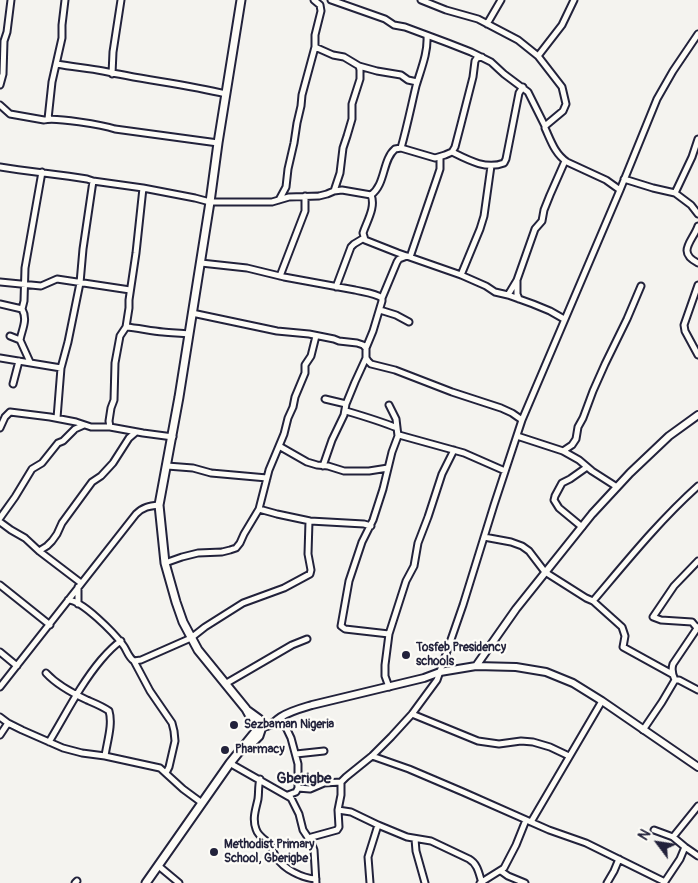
<!DOCTYPE html>
<html>
<head>
<meta charset="utf-8">
<style>
	body { margin:0 }
	#map { position:relative; width:698px; height:883px; overflow:hidden; background:#f4f3ef; font-family:Pangolin,sans-serif }
	canvas { display:block }
	.north { position:absolute; left:633px; top:818px; width:50px; height:50px; -webkit-text-stroke:4px #fdfcf7; paint-order:stroke; rotate:301deg; font-size:14px; font-weight:700; line-height:20px; text-align:center; color:#22223b }
	.north::after { content:''; display:block; margin:auto; width:18px; height:22px; background:#22223b; clip-path:polygon(50% 0,100% 100%,50% 72%,0 100%) }
</style>
</head>
<body>
<div id="map">
<canvas width="698" height="883"></canvas>
<div class="north">N</div>
</div>
<script>
const context = document.querySelector('canvas').getContext('2d');
context.lineJoin = 'round';
function stroke(path, color, width, dash) {
  context.strokeStyle = color;
  context.lineWidth = width;
  context.lineCap = dash ? 'butt' : 'round';
  context.setLineDash(dash || []);
  context.stroke(path);
}
function drawText(font, color, halo, rows, align = 'center') {
  context.font = font + ' Pangolin,sans-serif';
  context.lineWidth = 4.5;
  context.setLineDash([]);
  context.textBaseline = 'middle';
  context.strokeStyle = halo;
  context.fillStyle = color;
  for (const [text, x, y, turn = 0] of rows) {
    context.save();
    context.translate(x, y);
    context.rotate((+turn || 0) * Math.PI / 180);
    context.textAlign = isNaN(turn) ? turn : align;
    if (halo) context.strokeText(text, 0, 0);
    context.fillText(text, 0, 0);
    context.restore();
  }
}
const minor = new Path2D(`
	M331,0L385,19L394,25L405,27L448,43L471,52L491,62L504,74L528,92L545,126
	M421,0L446,10L478,19L518,40L538,56L562,87L566,104L563,111L545,126V128C551,141 555,154 567,162L606,180L620,190
	M487,24L501,0
	M315,47L333,55L344,57L359,66L360,70V79L352,104V119L347,136L343,148L340,173L334,191
	M538,56L562,25L574,0
	M57,64C72,67 88,68 103,71C144,80 185,84 226,94
	M359,66L377,71L401,75L408,80L417,82
	M112,74L113,52L121,0
	M0,85L3,74L4,41L7,32L11,0
	M0,105L10,114L44,120C55,117 103,125 115,129L218,143
	M48,119L52,82L62,38V25L65,0
	M401,148C407,127 411,107 416,86C421,69 428,53 427,36
	M452,152C468,160 486,170 504,163L506,159L519,93L523,87
	M0,167C29,172 58,174 87,179L93,181L143,188L195,198L210,202H272L289,197L319,196L327,194L334,191L342,190L371,195
	M624,179L653,188L675,193L691,205L698,214
	M675,193L692,157L698,139
	M371,195C376,207 367,221 363,233L365,240L398,253L461,275L486,286L495,292L508,295L533,304L550,311L564,319
	M371,195C386,184 382,160 395,149L401,148L435,158L445,155L452,152L455,147L461,124L473,77L475,61L477,58L482,57
	M279,200L286,187L288,169L294,143L297,123L301,106L302,95L315,47V35L321,11L320,5L314,0
	M698,226C693,241 676,252 698,263
	M410,257L437,178L440,169V157
	M201,263L247,268L284,277L355,290C363,292 375,293 382,298
	M461,275L480,229L484,216L491,166
	M280,276L305,211V196
	M517,281V294L519,299
	M0,282L41,286L57,279L130,290
	M698,285L684,325L685,331L698,355
	M336,287L351,247L354,244L364,238
	M508,295L517,280L535,229L542,221L544,210L550,195L565,161
	M0,304L22,309C28,320 22,329 20,340
	M22,309L24,301L25,268L42,172
	M380,310L396,315L409,322
	M192,313L277,331L309,334L334,339L339,341L357,343L363,345L366,348V358L368,361L371,364L395,370L452,392L501,408L512,413L522,420
	M126,327C138,328 151,331 163,332C172,333 180,333 189,334
	M10,336L20,340L30,362
	M366,348L373,331L382,301V298L397,262L399,259L407,256
	M0,358L61,368
	M13,384L19,361
	M325,399L346,404
	M389,405L396,419L398,436L392,452L383,489L373,520L362,542L349,581L341,626L345,629L389,634
	M346,411C363,416 380,421 397,428
	M57,418L61,368L68,342L80,283L83,249L93,181
	M110,427L109,421L111,408L114,400L115,363L120,336L126,327L129,308V300L136,253L143,188
	M0,428L5,417L10,412L50,417L76,422L91,427H110L143,433L173,437
	M399,435L464,453L505,471
	M517,436L563,451L579,460L592,471L617,487
	M279,446L307,462L317,465L328,466L344,471H369L388,468
	M563,451L572,445L576,439L578,427L583,418L593,391L605,364L627,319L641,286
	M167,466L193,468L211,473L267,478
	M323,466L332,440L344,415L346,404L355,382L366,358
	M259,509L277,514L310,521L364,524L371,526
	M0,518L15,497L32,469L42,463L58,443L63,441L75,429L84,425
	M0,522L11,530L25,538L39,551L81,583
	M582,527L559,508L554,500L555,496L562,483L570,479L587,467
	M484,537L511,542L522,546L529,551L545,572L586,598L593,601L622,627L625,636L623,647L672,674
	M39,551L47,546L52,541L57,534L62,523L92,482L101,476L113,463L129,438L136,432
	M165,563L182,557L198,553L222,552L230,550L236,548L240,543L244,534L259,509L269,470L284,434L288,418L293,407L295,397L305,373V365L311,356L316,336
	M0,585L50,625
	M68,600C82,600 114,633 123,645C127,650 128,657 134,661L150,691L172,723L174,731L175,741L169,767L166,773
	M593,601C627,561 659,521 698,486
	M78,604V587
	M697,628L692,622L661,620L653,617L674,586L698,561
	M0,652L17,666
	M134,661L141,660L191,638L205,627L243,603L284,588L310,574L311,570L308,554L309,521
	M46,673C57,685 72,693 87,700C94,703 102,706 109,711C113,724 107,742 105,756
	M675,680C672,674 671,670 673,664L698,627
	M675,680H679L698,690
	M225,684L292,645L307,639
	M0,687L136,514C143,507 149,506 159,505
	M389,687L385,676V665L389,634L406,581L414,566L418,543L428,517L442,474L454,450
	M412,714L478,741L499,744L521,741L533,742L550,747L569,756
	M0,717L8,723L22,730L63,748L82,753L105,756L160,768L183,789L202,803
	M281,717L291,738L298,764V788L296,792L288,795
	M643,730L662,702L675,680
	M0,735L8,723
	M49,742C66,714 80,685 101,660C107,653 113,646 121,641
	M296,754L324,751
	M372,756L409,769L463,792L549,830L586,843L665,882
	M233,765L291,798L299,814L303,830L311,842L314,850L316,883
	M260,779C258,786 259,792 258,799C256,809 252,818 256,829C258,836 264,839 269,843C272,847 273,853 276,857C284,869 301,878 316,879
	M298,788L310,789L324,783L341,782
	M338,810L351,812L378,825L407,837L431,841L469,859C478,864 479,874 482,883
	M531,822L602,701
	M654,830L673,837L685,847L698,856
	M673,837L698,806
	M308,838L337,830L339,827L338,810L341,795V782L346,777L372,756L391,737L412,714L437,680L463,605L494,505L522,420L620,190L657,99L673,71L698,34
	M415,839L416,851L425,883
	M161,868L179,883
	M501,871L508,876L525,883
	M75,883L77,881
	M370,883L368,857L378,825
	M480,883L504,868L516,845L526,820
	M607,883L614,871L619,859
	M664,883L680,859L685,847`);
const tertiary = new Path2D(`
	M476,666L516,609L592,514L630,473L669,436L698,415
	M262,727C274,725 272,723 281,717C290,711 302,708 312,705L424,678L440,672L476,666L516,667L546,672L573,683L602,701L698,767`);
const secondary = new Path2D(`
	M248,711L259,719L262,727L259,736L250,745
	M146,883L230,763L256,731V727L246,709L198,650L183,622L176,602L165,563L159,505L179,397L210,202L218,143L241,0`);
const markers = [
	[406,655,5,"#22223b"],
	[234,725,5,"#22223b"],
	[225,750,5,"#22223b"],
	[214,852,5,"#22223b"]
];
const poiNames = [
	["Tosfeb Presidency",416,648],
	["schools",416,662],
	["Sezbaman Nigeria",244,725],
	["Pharmacy",235,750],
	["Methodist Primary",224,845],
	["School, Gberigbe",224,859]
];
const quarterNames = [
	["Gberigbe",304,779]
];
stroke(minor, '#22223b', 9);
stroke(tertiary, '#22223b', 10);
stroke(secondary, '#22223b', 11);
stroke(minor, '#fdfcf7', 5);
stroke(tertiary, '#fdfcf7', 6);
stroke(secondary, '#fdfcf7', 7);
for (const [x, y, r, color] of markers) {
  const dot = new Path2D();
  dot.arc(x, y, r, 0, 2 * Math.PI);
  context.fillStyle = color;
  context.fill(dot);
  stroke(dot, '#fdfcf7', 2);
}
drawText('bold 12px', '#22223b', '#fdfcf7', poiNames, 'left');
drawText('bold 15px', '#22223b', '#fdfcf7', quarterNames);
</script>
</body>
</html>
